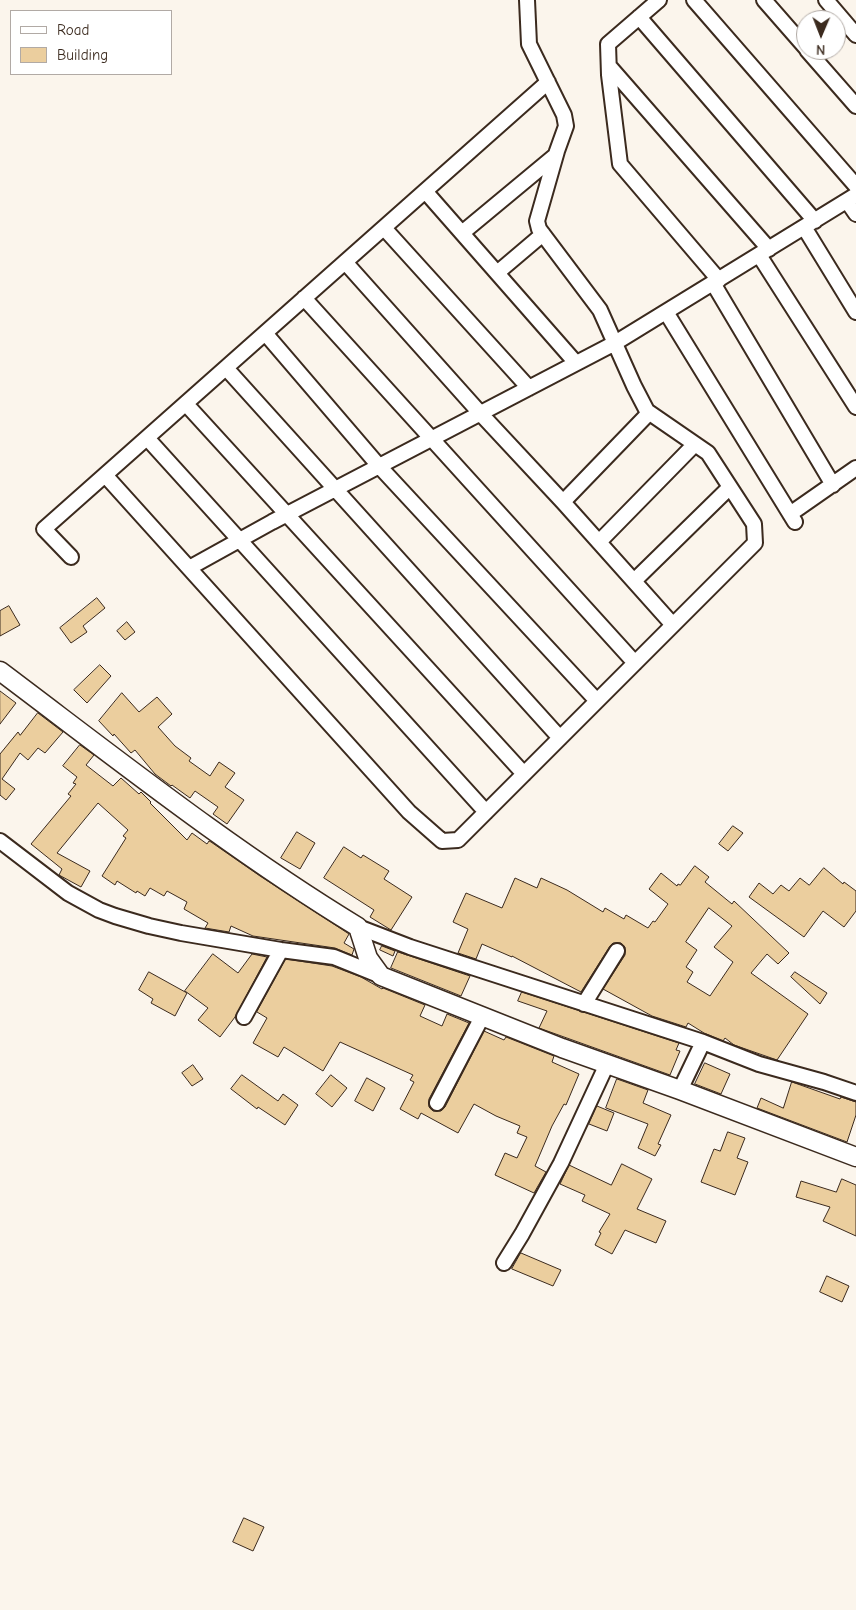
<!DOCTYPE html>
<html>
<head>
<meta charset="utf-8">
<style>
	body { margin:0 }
	#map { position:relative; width:856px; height:1610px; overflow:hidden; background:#fbf5ec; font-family:"Comic Neue",sans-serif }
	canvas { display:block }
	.legend { position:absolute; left:10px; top:10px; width:162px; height:65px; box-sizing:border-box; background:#fff; border:1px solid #b1aaa5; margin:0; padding:6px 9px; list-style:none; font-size:15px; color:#3b2a1e }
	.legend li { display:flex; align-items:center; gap:10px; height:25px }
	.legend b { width:25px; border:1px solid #b1aaa5 }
	.north { position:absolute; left:796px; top:10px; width:50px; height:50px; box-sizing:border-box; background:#fff; border:1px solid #b1aaa5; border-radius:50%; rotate:181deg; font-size:14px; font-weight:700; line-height:20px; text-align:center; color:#3b2a1e }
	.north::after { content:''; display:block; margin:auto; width:18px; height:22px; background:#3b2a1e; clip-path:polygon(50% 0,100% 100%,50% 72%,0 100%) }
</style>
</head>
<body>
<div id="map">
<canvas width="856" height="1610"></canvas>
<ul class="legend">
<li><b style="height:6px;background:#fff"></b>Road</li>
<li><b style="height:14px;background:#ebce9e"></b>Building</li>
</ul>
<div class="north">N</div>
</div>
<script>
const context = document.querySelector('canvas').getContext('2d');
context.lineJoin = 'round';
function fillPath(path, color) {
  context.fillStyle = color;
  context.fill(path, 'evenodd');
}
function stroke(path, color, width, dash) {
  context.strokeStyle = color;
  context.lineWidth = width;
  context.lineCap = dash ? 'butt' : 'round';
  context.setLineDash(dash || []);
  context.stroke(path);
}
const building = new Path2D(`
	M97,598L105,608L83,626L87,632L71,643L60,628Z
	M9,606L20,625L0,636V611Z
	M127,622L135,632L125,640L117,631Z
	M100,665L111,676L87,703L74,690Z
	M0,691L16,703L0,724Z
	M122,693L139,712L157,697L172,714L158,727L175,746L191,758L189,761L210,776L219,762L235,773L225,787L244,800L227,824L213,814L218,807L195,791L190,798L172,785L171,786L155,774L135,750L131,753L114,734L113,736L99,721Z
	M38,713L63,732L45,753L38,748L28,760L20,753L2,779L15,789L6,800L0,795V754L18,732L20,735Z
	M80,745L94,755L86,765L113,786L121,778L139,794L141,792L151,802L150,803L187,840L192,833L207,844L209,841L211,842L260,876L349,934L344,943L354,949L352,955L335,948L253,936L231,926L229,932L205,928L208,923L184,909L187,902L167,891L164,896L150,888L145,896L137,891L136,893L117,881L115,885L102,876L126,838L123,836L128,830L98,803L57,853L90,871L81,887L59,875L62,869L31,844L71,796L68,794L76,784L73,783L77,777L63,766Z
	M733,826L743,833L728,851L719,844Z
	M297,832L315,843L300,869L281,858Z
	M344,847L361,858L363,855L389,871L384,879L412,897L391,930L370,917L374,910L324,878Z
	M695,866L709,877L705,882L732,904L734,901L789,953L778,964L767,954L751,973L808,1014L777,1060L734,1045L725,1038L723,1041L704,1033L688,1023L686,1027L652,1016L603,989L625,955V947L621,943H613L610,946L581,992L512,956V957L482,944L476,959L458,953L468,929L453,922L466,893L502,908L515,878L537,888L541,878L567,890L603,912L605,908L624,919L626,915L648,928L653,921L655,922L668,904L649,889L661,873L677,886L678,884L680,885ZM709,908L732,926L714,947L733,962L710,996L687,982L693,972L686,967L697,950L686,942Z
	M824,868L843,884L844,882L856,891V911L844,927L823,911L804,937L749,897L759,883L773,894L781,885L789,891L800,878L809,885Z
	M382,946L395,951L393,956L380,950Z
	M398,952L470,976L461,996L391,968Z
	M213,954L238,973L252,954L267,957L235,1017L220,1037L198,1020L208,1008L185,991Z
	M286,959L332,966L361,977L382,989L383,988L425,1005L420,1016L442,1026L447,1014L469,1023L429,1099V1107L433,1111H441L445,1107L484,1031L504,1040L506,1037L554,1056L552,1062L579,1074L566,1105L564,1104L552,1126L535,1166L546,1172L534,1193L495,1175L505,1153L517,1158L527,1137L517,1133L520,1126L496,1116L474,1104L458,1133L421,1113L418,1119L400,1109L414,1082L410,1080L413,1075L340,1042L323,1071L284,1047L278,1057L253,1043L267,1018L257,1012Z
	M149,972L187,993L175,1016L151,1003L153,999L139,990Z
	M795,972L827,993L820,1004L791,977Z
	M522,992L679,1043L676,1050L680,1051L670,1075L539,1028L547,1011L518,1001Z
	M705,1063L730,1074L721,1094L695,1084Z
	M193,1065L203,1079L192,1086L182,1073Z
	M242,1075L278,1101L283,1094L298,1105L285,1125L258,1107L257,1109L231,1089Z
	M331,1075L347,1088L332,1107L316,1094Z
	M367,1078L385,1088L373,1111L355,1101Z
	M617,1079L648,1090L643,1103L671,1115L658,1144L661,1145L655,1156L638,1148L648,1124L606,1108Z
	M792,1082L840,1099L841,1097L856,1102V1115L847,1142L757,1108L761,1098L783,1108Z
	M597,1106L614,1113L607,1131L589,1124Z
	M728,1132L745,1138L737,1158L748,1162L735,1195L701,1182L714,1149L720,1151Z
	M622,1164L652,1179L637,1209L666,1221L656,1243L625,1230L612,1254L595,1245L601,1233L599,1232L610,1214L582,1201L585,1195L560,1184L569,1165L611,1185Z
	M842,1179L856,1185V1236L823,1221L830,1207L796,1197L801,1181L836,1192Z
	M521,1253L561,1270L553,1286L512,1269Z
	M827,1276L849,1286L842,1302L820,1292Z
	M244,1518L264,1527L253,1551L233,1542Z`);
const minor = new Path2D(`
	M659,0L608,44L609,75L620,164L719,280
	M694,0L856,186
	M764,0L806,48
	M826,0L856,35
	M639,17L815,221
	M807,50L856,106
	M609,66L769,249
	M425,191L576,363
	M847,201L856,214
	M804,227L856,312
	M384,228L529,388
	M462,233L556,155
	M759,255L856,407
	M345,262L480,413L563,502L673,625
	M497,273L543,234
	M713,283L833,485
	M304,298L635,663
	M666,312L795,522
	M265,333L379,466L597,701
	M226,368L560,738
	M186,404L524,774
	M147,438L486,812
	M105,475L409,812L442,841L458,840L755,543L754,524L708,453L647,411L634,386L600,310L539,229L537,221L557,151L566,126L564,115L529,44L527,0
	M563,502L649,413
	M790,514L856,468
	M599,542L695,444
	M71,557L44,529L548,82
	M189,568L272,522L615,343L856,195
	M634,581L730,487
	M0,841L68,893L99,910L115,916L149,926L181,933L281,950L334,957L381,976
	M358,927L410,947L703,1042L759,1064L824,1082L856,1093
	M584,1004L617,951
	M244,1017L281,950
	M680,1090L703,1042
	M437,1103L482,1017
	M504,1263L522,1234L561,1163L607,1064`);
const tertiary = new Path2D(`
	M0,671C117,759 233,851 358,927L368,958L381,976L562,1048L680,1090L856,1157`);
fillPath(building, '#ebce9e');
stroke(building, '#3b2a1e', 1);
stroke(minor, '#3b2a1e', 18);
stroke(tertiary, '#3b2a1e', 21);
stroke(minor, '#fff', 14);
stroke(tertiary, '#fff', 18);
</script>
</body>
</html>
